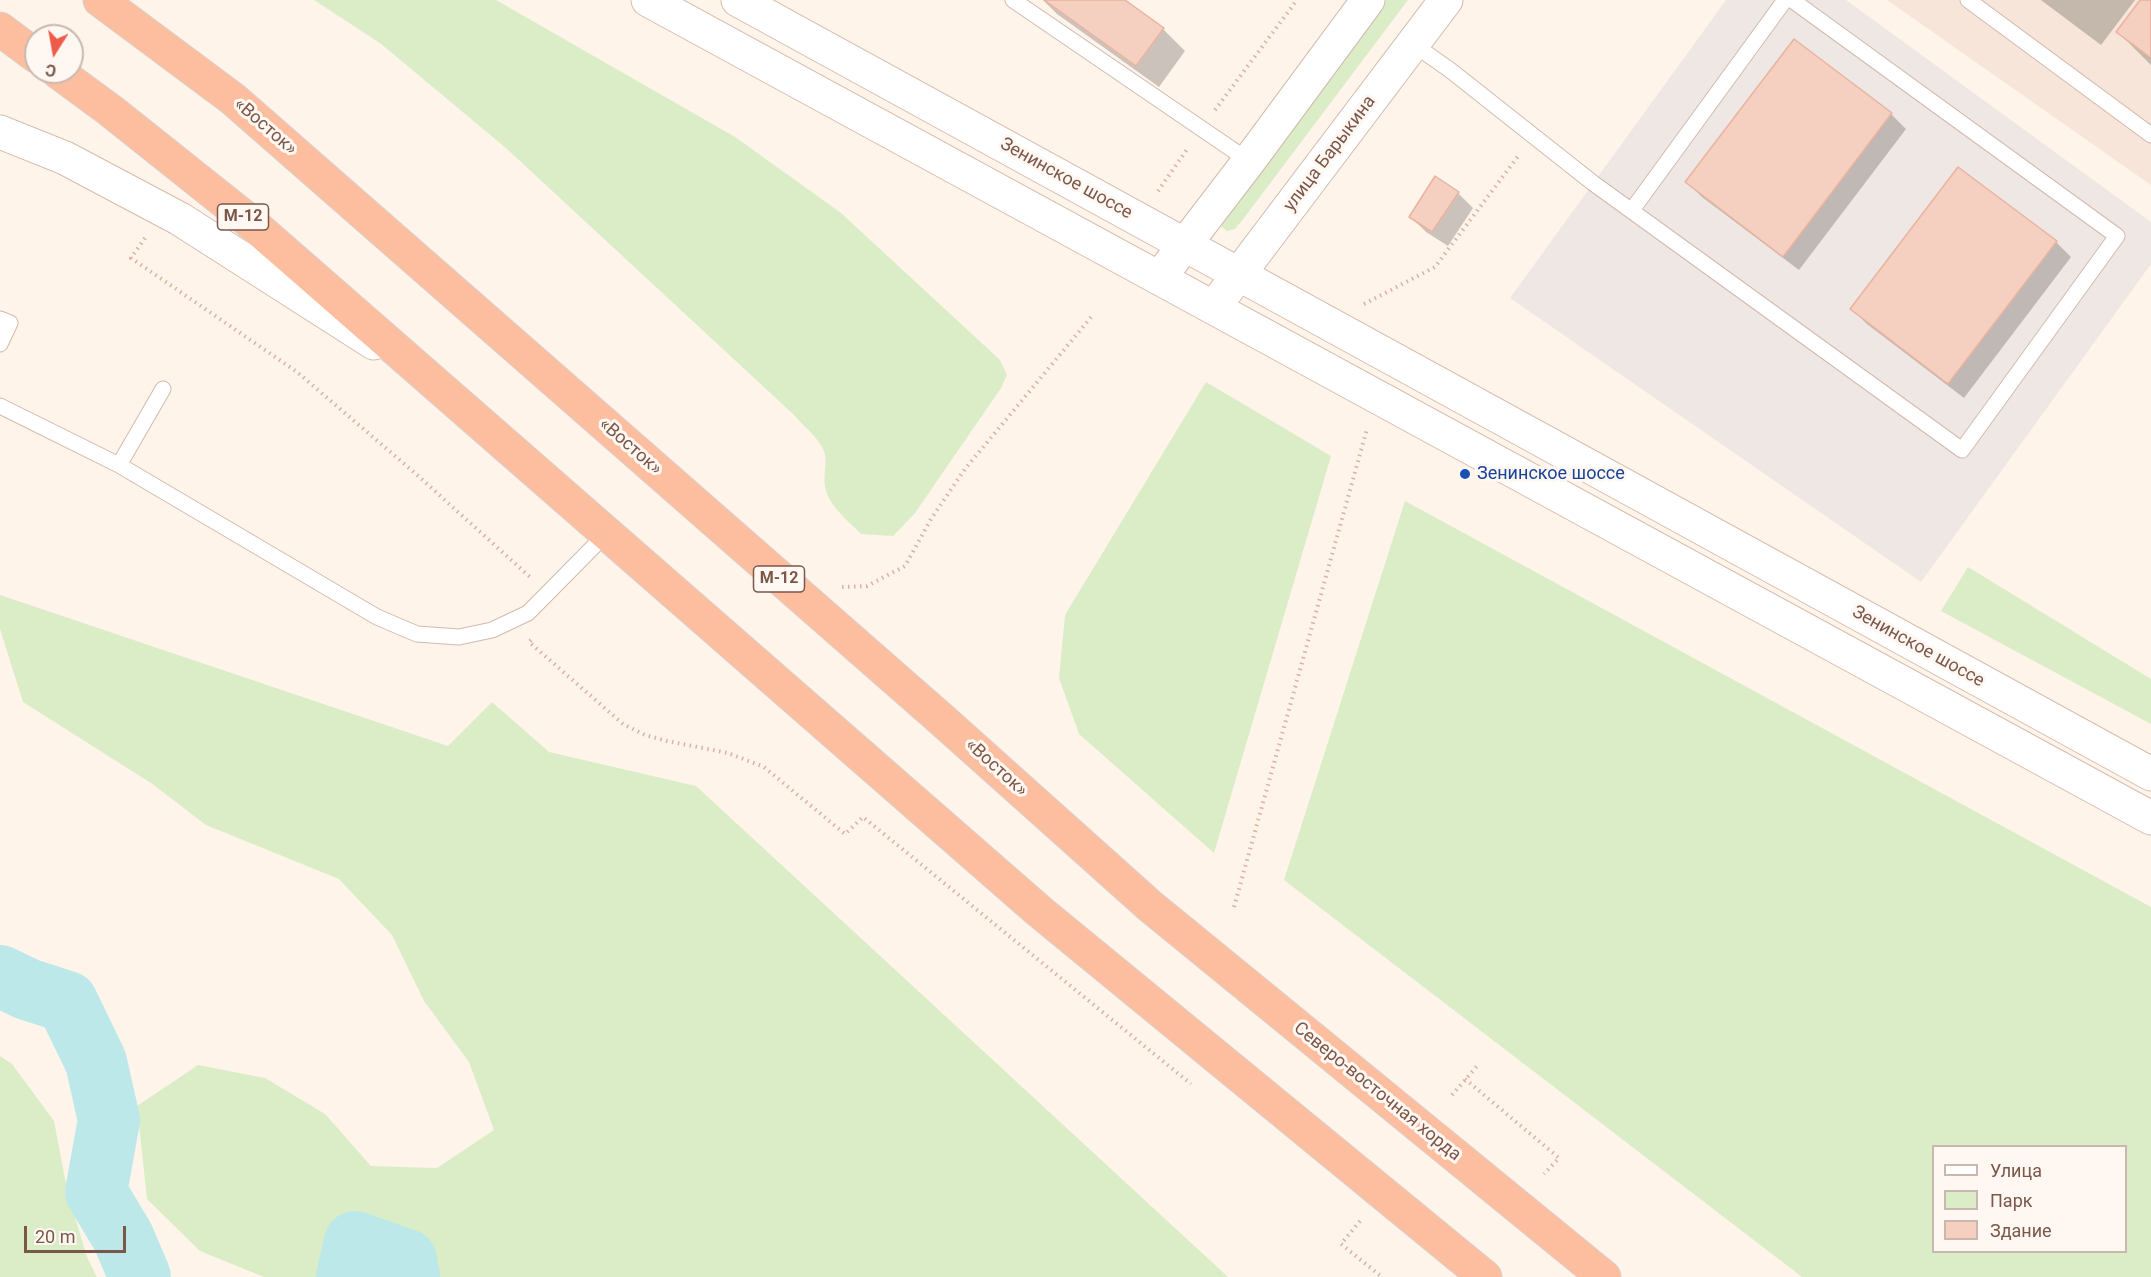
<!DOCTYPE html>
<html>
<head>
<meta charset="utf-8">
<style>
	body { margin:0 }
	#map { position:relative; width:2151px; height:1277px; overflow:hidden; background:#fef4ea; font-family:Roboto,sans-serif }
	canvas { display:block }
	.legend { position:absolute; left:1932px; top:1145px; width:195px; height:108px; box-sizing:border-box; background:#fff8f2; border:2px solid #cab8af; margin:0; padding:8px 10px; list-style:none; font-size:18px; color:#7b574a }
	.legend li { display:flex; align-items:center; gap:12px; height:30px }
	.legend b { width:30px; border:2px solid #cab8af }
	.north { position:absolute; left:24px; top:24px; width:60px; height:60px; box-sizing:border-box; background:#fff8f2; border:2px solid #cab8af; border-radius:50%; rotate:191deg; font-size:16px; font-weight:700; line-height:24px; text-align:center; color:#7b574a }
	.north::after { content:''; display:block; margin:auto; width:21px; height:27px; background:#ee5c49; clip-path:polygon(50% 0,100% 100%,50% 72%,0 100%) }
	.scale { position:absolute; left:24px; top:1226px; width:102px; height:27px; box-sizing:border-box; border:3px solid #7b574a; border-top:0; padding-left:8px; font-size:18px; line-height:21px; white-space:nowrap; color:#7b574a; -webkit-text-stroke:4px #fff8f2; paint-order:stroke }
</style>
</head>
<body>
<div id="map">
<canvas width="2151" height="1277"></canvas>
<ul class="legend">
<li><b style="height:8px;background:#fff"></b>Улица</li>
<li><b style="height:16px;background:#daedc6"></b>Парк</li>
<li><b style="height:16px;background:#f5cfc0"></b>Здание</li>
</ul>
<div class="north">С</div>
<div class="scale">20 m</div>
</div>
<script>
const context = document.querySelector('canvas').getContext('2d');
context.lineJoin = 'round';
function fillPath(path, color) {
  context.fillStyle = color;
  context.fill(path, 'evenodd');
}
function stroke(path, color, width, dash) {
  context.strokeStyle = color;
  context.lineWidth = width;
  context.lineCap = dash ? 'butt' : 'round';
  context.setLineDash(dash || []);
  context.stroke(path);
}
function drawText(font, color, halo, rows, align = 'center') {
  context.font = font + ' Roboto,sans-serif';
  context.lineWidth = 6;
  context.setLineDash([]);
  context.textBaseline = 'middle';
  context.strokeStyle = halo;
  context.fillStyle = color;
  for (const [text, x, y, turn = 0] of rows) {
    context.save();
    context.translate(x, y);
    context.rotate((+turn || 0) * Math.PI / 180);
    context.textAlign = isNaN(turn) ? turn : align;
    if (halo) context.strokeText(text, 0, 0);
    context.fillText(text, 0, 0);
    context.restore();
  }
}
const residential = new Path2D(`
	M1887,0H2151V185Z`);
const industrial = new Path2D(`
	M1726,0H1846L2151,222V264L1921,582L1510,298Z`);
const green = new Path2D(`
	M314,0H496L735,137L841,213L1000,360L1007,375L1001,388L915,513L893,536L861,534C848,520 828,506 825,486C823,476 827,464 825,454C821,439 802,425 793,414L507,149L380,43Z
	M1386,0H1408L1244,218L1235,229L1227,231L1222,227V219Z
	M1206,382L1331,456L1214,853L1079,734L1059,678L1065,615Z
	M1405,501L2151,907V1277H1802L1284,880ZM1934,1146H2126V1252H1934Z
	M1968,567L2151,679V724L1941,611Z
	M0,595L448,746L492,702L549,752L696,786L1228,1277H264L200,1251L147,1199L137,1106L198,1065L265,1078L325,1114L371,1166L437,1168L494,1130L469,1062L424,1001L392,935L339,879L206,825L151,783L23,702L0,629Z
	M0,1056L12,1064L54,1121L68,1194L87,1257L97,1277H0Z`);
const shadow = new Path2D(`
	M1043,0H1122L1163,29L1185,51L1159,87L1057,14Z
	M2041,0H2135L2101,45Z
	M2142,0H2151V65L2118,32Z
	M1794,41L1891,114L1906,129L1799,270L1702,197L1687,182Z
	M1458,193L1473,208L1448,246L1426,232L1411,217Z
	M2056,242L2071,257L1964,398L1867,324L1852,309Z`);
const river = new Path2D(`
	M0,976L27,989L67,1002L96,1062L109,1120L96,1192L123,1237L140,1277
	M347,1277L355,1242L406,1260L409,1277`);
const building = new Path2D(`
	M1044,0H1125L1164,28L1136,66Z
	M2140,0H2151V58L2116,32Z
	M1794,39L1892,113L1783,257L1685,182Z
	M1958,167L2057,241L1948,384L1850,309Z
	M1435,176L1459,192L1432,232L1409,217Z`);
const path = new Path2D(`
	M1215,110L1297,0
	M1158,191L1188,148
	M145,238L131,258L297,372L416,474L530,577
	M1364,304L1435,267L1519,155
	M842,587L867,586L905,566L931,519L965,469L1092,316
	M531,640L529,642L623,724L645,735L667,741L728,753L764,767L845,834L863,817L1191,1084
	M1234,907L1367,429
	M1465,1079L1559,1158L1544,1174
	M1452,1095L1478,1065
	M1360,1221L1341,1244L1382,1277`);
const service = new Path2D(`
	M1013,0L1249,161
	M1968,0L2151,135
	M1413,44L1450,70L1593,183L1962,450L2117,236L1792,0
	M1632,210L1785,0
	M0,319L10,323L0,344
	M0,406L119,465L377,617L417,634L459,637L492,630L528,613L607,533
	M119,465L163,389`);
const tertiary = new Path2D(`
	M1160,277L1249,161L1368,0
	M1214,307L1446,0`);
const secondary = new Path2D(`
	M648,0L2151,818
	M738,0L2151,774
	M0,132L65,158L180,219L374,343`);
const trunk = new Path2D(`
	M100,0L233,99L941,719L1150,906L1604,1277
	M0,29L36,56
	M58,72L111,111L249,221L1039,911L1485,1277`);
const markers = [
	[1465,474,6,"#1a4fb4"]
];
const shields = [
	[243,217,51],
	[779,579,51]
];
const shieldNames = [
	["М-12",243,217],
	["М-12",779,579]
];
const streetNames = [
	["«Восток»",265,127,41],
	["улица Барыкина",1330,154,-53],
	["Зенинское шоссе",1066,179,29],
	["«Восток»",630,447,41],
	["Зенинское шоссе",1918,647,29],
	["«Восток»",996,768,42],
	["Северо-восточная хорда",1377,1092,39]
];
const transitNames = [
	["Зенинское шоссе",1477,474]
];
fillPath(residential, '#f6e5d8');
fillPath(industrial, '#efe7e3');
fillPath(green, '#daedc6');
fillPath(shadow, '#0003');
stroke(river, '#bce8ea', 62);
fillPath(building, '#f5cfc0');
stroke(building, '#e9b39f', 1.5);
stroke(service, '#d2baae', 17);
stroke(tertiary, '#d2baae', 35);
stroke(secondary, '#d7bcad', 35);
stroke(trunk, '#dad0cc', 35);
stroke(path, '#dbb2a2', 4, [1.5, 4.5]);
stroke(service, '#fff', 15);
stroke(tertiary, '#fff', 33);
stroke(secondary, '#fff', 33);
stroke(trunk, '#fdbe9f', 33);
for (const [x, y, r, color] of markers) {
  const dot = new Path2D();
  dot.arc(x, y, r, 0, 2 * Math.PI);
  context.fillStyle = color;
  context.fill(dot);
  stroke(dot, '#fff8f2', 2);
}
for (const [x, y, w] of shields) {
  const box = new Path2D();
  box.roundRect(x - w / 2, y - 13, w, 26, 4.5);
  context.fillStyle = '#fff8f2';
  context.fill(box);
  stroke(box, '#7b574a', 1.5);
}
drawText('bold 16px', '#7b574a', null, shieldNames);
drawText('18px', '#7b574a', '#fff8f2', streetNames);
drawText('18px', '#164399', '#fff8f2', transitNames, 'left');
</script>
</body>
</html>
